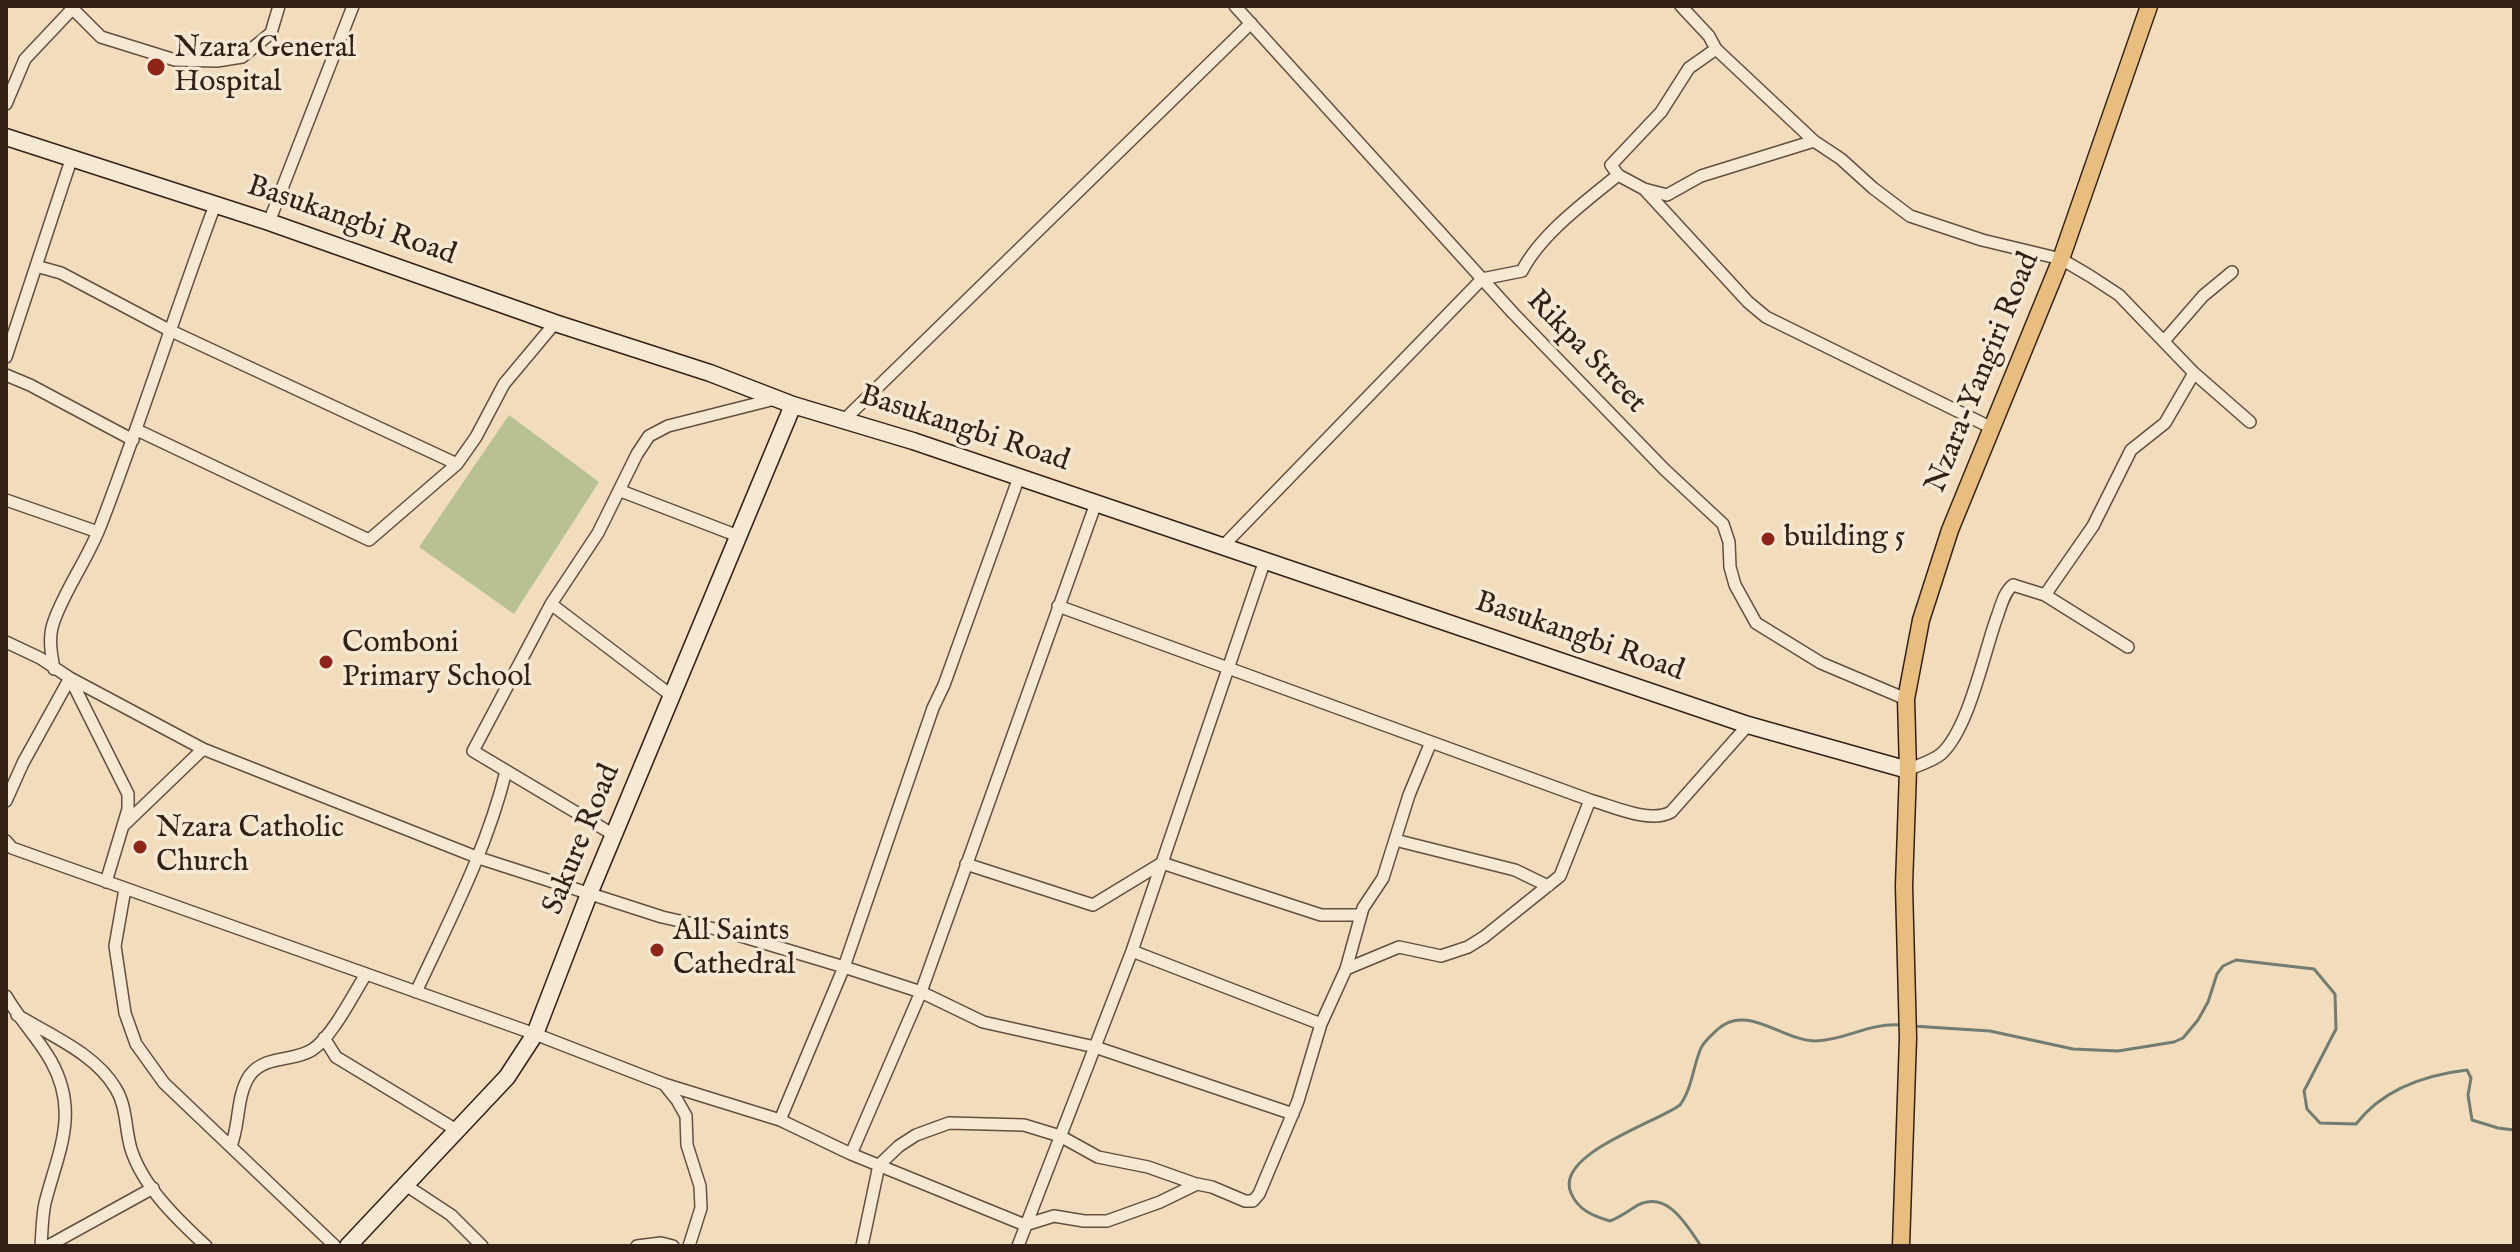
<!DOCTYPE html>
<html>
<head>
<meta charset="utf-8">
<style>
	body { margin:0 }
	#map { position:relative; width:2520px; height:1252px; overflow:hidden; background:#f1ddbc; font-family:"IM FELL English",serif }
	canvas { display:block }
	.frame { position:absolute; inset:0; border:8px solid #341f17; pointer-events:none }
</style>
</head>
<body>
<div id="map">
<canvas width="2520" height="1252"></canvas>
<div class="frame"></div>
</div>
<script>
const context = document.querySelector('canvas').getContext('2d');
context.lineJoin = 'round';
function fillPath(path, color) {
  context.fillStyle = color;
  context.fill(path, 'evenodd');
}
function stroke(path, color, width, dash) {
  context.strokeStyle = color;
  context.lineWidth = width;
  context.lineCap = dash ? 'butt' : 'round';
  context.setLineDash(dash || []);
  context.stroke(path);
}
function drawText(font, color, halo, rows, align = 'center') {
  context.font = font + ' "IM FELL English",serif';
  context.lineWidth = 7;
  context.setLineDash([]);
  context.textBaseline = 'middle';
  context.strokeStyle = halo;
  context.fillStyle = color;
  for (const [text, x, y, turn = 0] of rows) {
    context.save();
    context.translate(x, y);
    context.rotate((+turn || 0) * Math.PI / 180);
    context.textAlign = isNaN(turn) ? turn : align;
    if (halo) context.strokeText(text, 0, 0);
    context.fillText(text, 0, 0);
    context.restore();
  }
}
const green = new Path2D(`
	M509,415L599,482L514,614L419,547Z`);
const stream = new Path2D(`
	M1912,1026L1990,1031L2073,1049L2118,1051L2174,1042L2183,1038L2198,1020L2208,1002L2217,974L2223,966L2236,960L2314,969L2335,994L2336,1029L2304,1091L2307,1109L2320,1123L2356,1124C2383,1089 2424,1075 2467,1070L2471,1078L2468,1095L2472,1120L2498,1128L2514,1130
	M1701,1246C1687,1226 1668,1190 1638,1205C1628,1211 1621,1217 1610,1221C1593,1216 1578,1210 1571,1193C1554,1154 1656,1123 1680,1105C1692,1089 1693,1066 1701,1048C1705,1040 1712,1035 1718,1029C1747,1003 1783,1041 1816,1041C1847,1040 1867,1023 1900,1025`);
const street = new Path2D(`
	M70,6L101,37L175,60L217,61L242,57L271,33L279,6
	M1235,6L1513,313L1664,469L1723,524L1729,542L1730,567L1735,585L1756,623L1821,663L1906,699
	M1681,6L1709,36L1716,49L1814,141
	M6,104L25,59L75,6
	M1618,175L1611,165L1661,112L1689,68L1716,49
	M1645,190L1748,302L1766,317L1992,428
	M269,222L353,6
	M36,266L61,273L169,330L457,464
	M2164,341L2203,296L2232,272
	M6,357L72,157
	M6,375L30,385L133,440
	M844,420L1251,23
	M137,430L369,540L457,464L476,437L504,384L555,323
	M621,491L738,536
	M6,500L98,532
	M1223,546L1482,279L1522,271C1541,234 1586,201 1618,175L1644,189L1667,195L1701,176L1814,141L1841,159L1873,188L1910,216L1982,240L2061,259L2090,276L2119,295L2194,373L2250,422
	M2045,595L2093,526L2131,450L2165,423L2194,373
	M551,604L672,696
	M1058,606L1590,800
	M6,642L40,658L70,678L203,749L479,858L662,917L724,931L844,967L921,992L983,1022L1095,1047L1293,1114
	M54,669C51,652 48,637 54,621C66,588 87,560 100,527C141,421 175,312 215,205
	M70,678L128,794V809L106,882
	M1908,770C1918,765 1933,761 1941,754C1969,729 1984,652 1997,617C2001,606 2004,592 2013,585L2045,595L2128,647
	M6,801L23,763L70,678
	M123,826L203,749
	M614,835L473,751L551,604L598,533L637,454L649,436L668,426L775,399
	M1395,840L1515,870L1548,886
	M6,841L12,848L535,1034L664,1084L780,1120L851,1154L1025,1225L1054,1216L1084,1221H1107L1160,1202L1197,1184L1212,1187L1245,1201H1253L1259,1194L1298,1101L1321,1024L1346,969L1363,908L1383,878L1409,795L1431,742
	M966,864L1093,905L1162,863L1321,915H1361
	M125,889L115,946L125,1013L136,1044L164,1083L335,1246
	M1132,951L1321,1024
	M1346,969L1399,947L1441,956L1468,947L1484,937L1560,876L1590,800C1613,806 1649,824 1671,812L1748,725
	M416,992C450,919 487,849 506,771
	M6,996C19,1019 38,1038 51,1061C80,1113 58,1152 45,1203C42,1217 42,1232 41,1246
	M17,1015C50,1035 96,1054 116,1089C127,1107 125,1129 131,1149C143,1187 178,1220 206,1246
	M324,1038L336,1057L458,1131
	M664,1084L677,1100L686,1116L687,1145L700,1186L701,1208L689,1246
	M780,1120L844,967L933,708L944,685L1019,477
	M231,1146C240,1124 236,1095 250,1075C265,1055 293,1062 312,1050C332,1037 353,995 366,974
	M851,1154L921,992L1096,503
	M407,1186L451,1215L482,1246
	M48,1246L153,1188
	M637,1246L661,1243L673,1246
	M862,1246L879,1165L899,1146L916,1135L949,1123L1024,1125L1060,1136L1098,1157L1148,1167L1196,1184
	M1018,1246L1132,951L1265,560`);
const secondary = new Path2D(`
	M6,137L269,222L555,323L710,373L793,405L913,441L1748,725L1908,770
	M348,1246L507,1077L535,1034L589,894L793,405`);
const primary = new Path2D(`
	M1901,1246L1908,1038L1904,886L1908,770L1906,699L1921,620L1950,530L2061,259L2149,6`);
const markers = [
	[156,67,10,"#8f2418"],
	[1768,539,8,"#8f2418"],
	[326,662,8,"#8f2418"],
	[140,847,8,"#8f2418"],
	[657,950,8,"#8f2418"]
];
const poiNames = [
	["Nzara General",174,50],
	["Hospital",174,84],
	["building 5",1784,539],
	["Comboni",342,645],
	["Primary School",342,679],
	["Nzara Catholic",156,830],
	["Church",156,864],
	["All Saints",673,933],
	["Cathedral",673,967]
];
const streetNames = [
	["Basukangbi Road",351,222,19],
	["Rikpa Street",1585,353,46],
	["Nzara-Yangiri Road",1984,373,-68],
	["Basukangbi Road",964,430,18],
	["Basukangbi Road",1579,638,19],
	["Sakure Road",583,840,-68]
];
fillPath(green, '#b8c192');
stroke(stream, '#727d72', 3);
stroke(street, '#634e40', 14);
stroke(secondary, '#341f17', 19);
stroke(primary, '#341f17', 19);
stroke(street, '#f6e9d3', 11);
stroke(secondary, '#f6e9d3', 16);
stroke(primary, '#e8be7e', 16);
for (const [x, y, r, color] of markers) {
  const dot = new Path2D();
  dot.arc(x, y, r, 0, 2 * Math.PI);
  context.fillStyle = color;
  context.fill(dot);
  stroke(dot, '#f6e9d3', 3);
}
drawText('30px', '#341f17', '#f6e9d3', poiNames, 'left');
drawText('30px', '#341f17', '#f6e9d3', streetNames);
</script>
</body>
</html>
